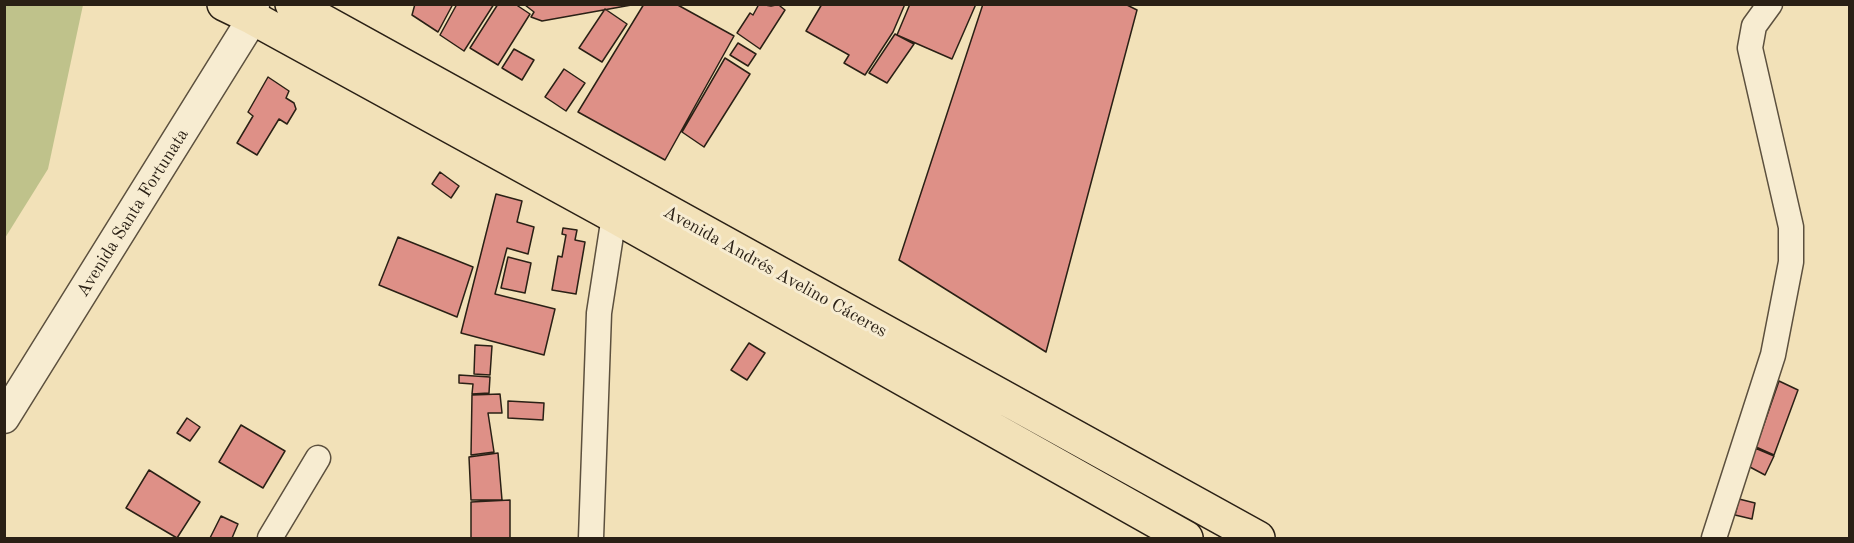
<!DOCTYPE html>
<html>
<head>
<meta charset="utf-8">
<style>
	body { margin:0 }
	#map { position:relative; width:1854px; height:543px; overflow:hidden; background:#f2e1b8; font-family:"Old Standard TT",serif }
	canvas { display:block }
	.frame { position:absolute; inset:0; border:6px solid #2a2015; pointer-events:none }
</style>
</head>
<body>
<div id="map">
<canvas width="1854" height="543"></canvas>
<div class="frame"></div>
</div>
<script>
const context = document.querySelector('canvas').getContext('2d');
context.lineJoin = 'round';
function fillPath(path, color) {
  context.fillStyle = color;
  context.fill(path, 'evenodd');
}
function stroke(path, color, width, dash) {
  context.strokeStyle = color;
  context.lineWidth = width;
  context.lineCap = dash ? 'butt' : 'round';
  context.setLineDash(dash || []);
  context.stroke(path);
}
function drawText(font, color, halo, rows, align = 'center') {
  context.font = font + ' "Old Standard TT",serif';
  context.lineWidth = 6;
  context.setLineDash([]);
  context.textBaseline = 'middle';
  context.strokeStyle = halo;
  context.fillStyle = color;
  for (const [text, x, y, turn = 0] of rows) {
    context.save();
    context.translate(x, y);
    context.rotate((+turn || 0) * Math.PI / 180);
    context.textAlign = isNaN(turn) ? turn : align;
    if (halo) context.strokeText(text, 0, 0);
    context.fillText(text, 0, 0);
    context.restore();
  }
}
const green = new Path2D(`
	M5,4L83,5L48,169L5,238Z`);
const building = new Path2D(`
	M415,4H453L438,32L412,15Z
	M457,4H494L464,51L440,35Z
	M498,4H515L530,14L498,65L470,48Z
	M637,4L542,21L531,17L534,12L525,5Z
	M644,4H676L734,36L665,160L578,112Z
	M759,4L771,6L781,4L780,6L785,10L760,49L737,33L750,13L753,15Z
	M822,4H905L893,32L865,75L844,63L849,55L806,31Z
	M910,4H976L952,59L897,35Z
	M983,4H1125L1137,10L1046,352L899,260Z
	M605,9L627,24L602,62L579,48Z
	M895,34L914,44L887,83L869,73Z
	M738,43L756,54L748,66L730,55Z
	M514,49L534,60L522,80L502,68Z
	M725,58L750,74L704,147L682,132Z
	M564,69L585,83L566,111L545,97Z
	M268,77L289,91L286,98L294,103L296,109L287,124L279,119L257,155L237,143L253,116L248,112Z
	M440,172L459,186L451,198L432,184Z
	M496,194L522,201L517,222L534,227L528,254L507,248L495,294L555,309L544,355L461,333Z
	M563,228L577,230L575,240L585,242L576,294L552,290L558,256L562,257L566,235L562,234Z
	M398,237L473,267L457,317L379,285Z
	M508,257L531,263L525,293L501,288Z
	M749,343L765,353L747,380L731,370Z
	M475,345L492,346L490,375L474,374Z
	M459,375L490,377L489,393L472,394L473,384L459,383Z
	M1779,381L1798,390L1774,455L1756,447Z
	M500,394L502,413H488L494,452L471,455L472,395Z
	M508,401L544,403L543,420L508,418Z
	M187,418L200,427L190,441L177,433Z
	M241,425L285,451L263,488L219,462Z
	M1755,448L1774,456L1765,475L1748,466Z
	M498,453L502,500H471L469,457Z
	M149,470L200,502L177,538L126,508Z
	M1739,499L1755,503L1752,519L1735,515Z
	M510,500V538H471V502Z
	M221,516L238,524L232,538H210Z`);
const minor = new Path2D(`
	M270,538L318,458
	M591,538L599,313L614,216
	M1714,538L1773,355L1791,262V227L1750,48L1754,26L1770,4`);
const tertiary = new Path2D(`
	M4,418L253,18L254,4`);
const trunk = new Path2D(`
	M224,4L253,18L614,216L1186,538
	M292,4L1258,538`);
const streetNames = [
	["Avenida Santa Fortunata",133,213,-58],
	["Avenida Andrés Avelino Cáceres",775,272,29]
];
fillPath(green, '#bfc28b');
fillPath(building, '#de9087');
stroke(building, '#2a2015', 1.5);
stroke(minor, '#5c503e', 27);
stroke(tertiary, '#5c503e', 33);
stroke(trunk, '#2a2015', 36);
stroke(minor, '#f7ecd1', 24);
stroke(tertiary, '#f7ecd1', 30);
stroke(trunk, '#f2e1b8', 33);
drawText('18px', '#2a2015', '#f7ecd1', streetNames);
</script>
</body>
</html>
